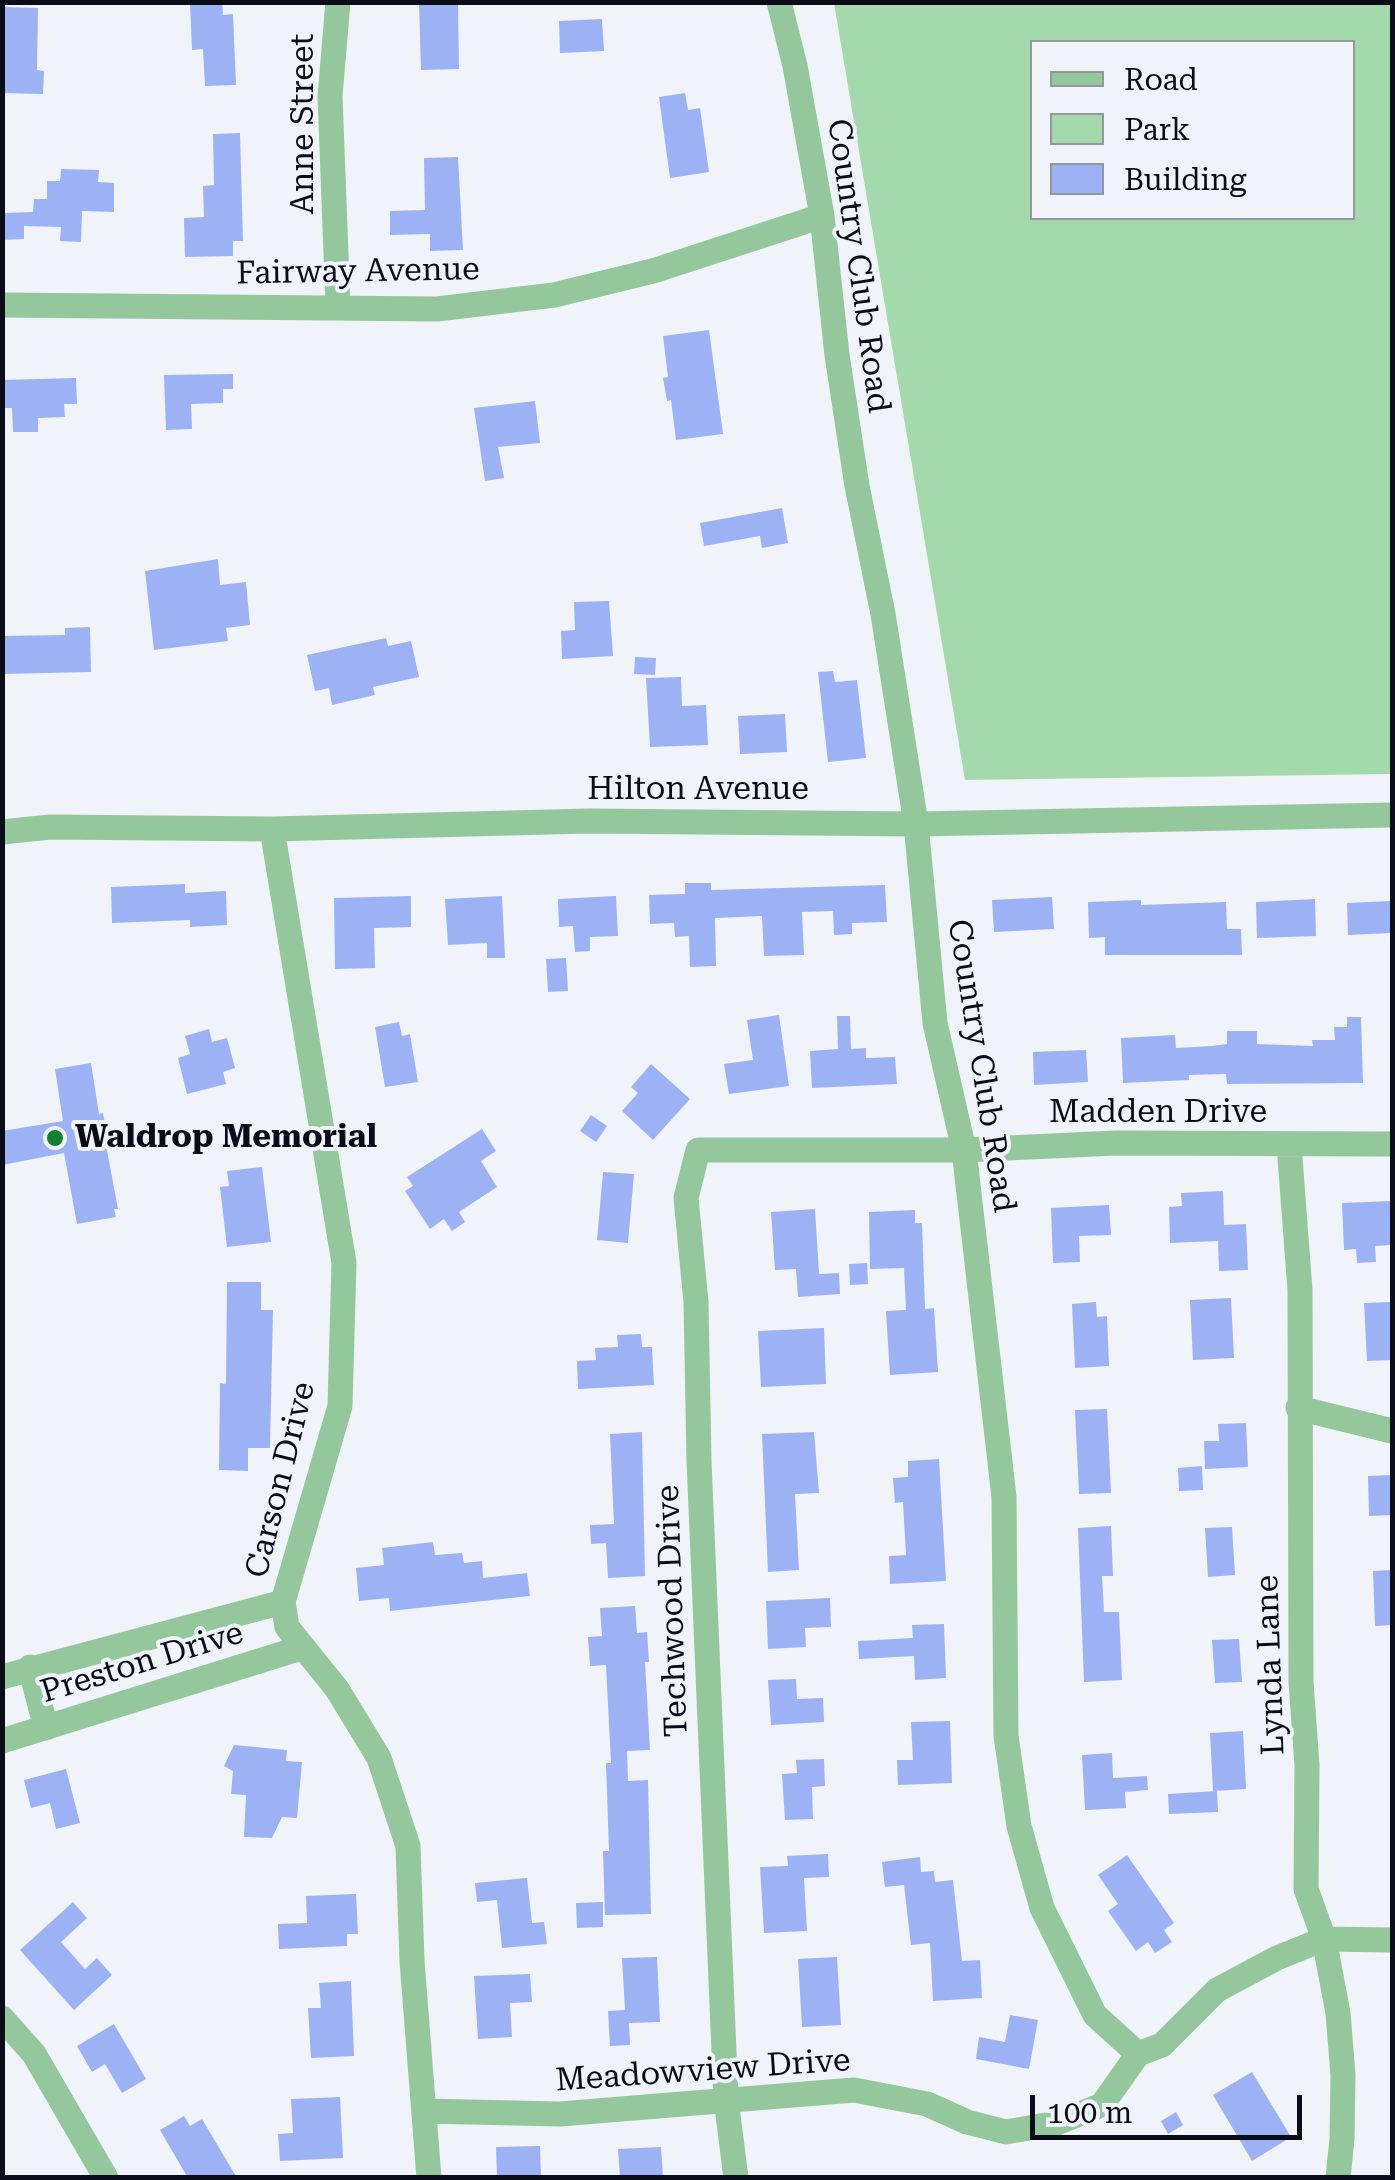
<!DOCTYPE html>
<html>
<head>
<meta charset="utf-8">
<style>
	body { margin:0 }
	#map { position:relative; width:1395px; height:2180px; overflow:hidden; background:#f1f3fa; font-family:"Roboto Serif",serif }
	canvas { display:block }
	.frame { position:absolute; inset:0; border:5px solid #0a0d18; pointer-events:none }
	.legend { position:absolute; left:1030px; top:40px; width:325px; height:180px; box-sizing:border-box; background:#f1f3fa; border:2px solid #9597a0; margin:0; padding:12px 18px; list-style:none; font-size:30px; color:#0a0d18 }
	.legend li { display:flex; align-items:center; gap:20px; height:50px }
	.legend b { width:50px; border:2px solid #9597a0 }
	.scale { position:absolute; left:1030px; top:2095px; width:272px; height:45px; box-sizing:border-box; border:5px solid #0a0d18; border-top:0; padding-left:12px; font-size:30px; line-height:35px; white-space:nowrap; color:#0a0d18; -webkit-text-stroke:8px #f1f3fa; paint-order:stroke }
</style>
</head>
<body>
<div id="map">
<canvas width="1395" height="2180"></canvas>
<div class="frame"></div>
<ul class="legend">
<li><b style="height:12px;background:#94c79b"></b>Road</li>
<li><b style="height:28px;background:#a4daab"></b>Park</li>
<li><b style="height:28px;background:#9cb2f4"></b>Building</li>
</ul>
<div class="scale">100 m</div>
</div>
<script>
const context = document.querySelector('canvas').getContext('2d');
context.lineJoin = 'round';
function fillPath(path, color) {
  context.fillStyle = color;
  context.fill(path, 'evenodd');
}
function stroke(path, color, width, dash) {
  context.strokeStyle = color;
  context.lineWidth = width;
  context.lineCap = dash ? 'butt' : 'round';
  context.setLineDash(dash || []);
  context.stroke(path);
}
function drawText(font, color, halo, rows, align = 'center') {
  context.font = font + ' "Roboto Serif",serif';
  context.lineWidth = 8;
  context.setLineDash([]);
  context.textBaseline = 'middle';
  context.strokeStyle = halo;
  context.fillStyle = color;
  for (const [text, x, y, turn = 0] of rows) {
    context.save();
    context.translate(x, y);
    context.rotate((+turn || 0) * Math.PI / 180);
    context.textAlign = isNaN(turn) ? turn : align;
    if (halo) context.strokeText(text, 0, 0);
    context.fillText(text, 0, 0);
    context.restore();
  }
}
const green = new Path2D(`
	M834,3H1392V774L965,780ZM1032,42H1352V218H1032Z`);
const building = new Path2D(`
	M202,2H222L223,15L233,14L236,85L205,86L203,49L192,50L190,3Z
	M419,2H458L459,69L421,70Z
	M2,7L38,8L37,70L44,71L43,94L2,93Z
	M602,19L604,51L560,53L559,21Z
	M685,93L688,110L700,108L709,172L670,178L659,97Z
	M240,133L243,241H233V256L185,257L184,218L204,217L203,186L214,185L213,134Z
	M458,157L463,250L430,251V234L390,235V211L425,210L424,158Z
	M61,169L99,170L98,182L114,183V212L82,211L81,242L60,241L61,227L24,226V239L2,240V213L33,212L34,199H47V181H60Z
	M709,330L723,434L676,440L671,400L667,401L663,378L668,377L663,336Z
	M233,374V389H223V403L191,404L192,429L166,430L164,375Z
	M76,378L77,404H64L65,417L38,418V432H13L12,408H2V380Z
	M535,401L540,443L498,447L504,478L485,481L474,408Z
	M782,508L788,543L762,548L760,536L704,546L700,523Z
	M218,559L220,585L246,582L250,625L226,628L228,641L154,650L145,571Z
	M609,601L613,656L562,659L561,631L575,630L574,602Z
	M90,627L91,672L2,674V636L65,635V628Z
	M386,638L388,646L411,641L419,677L373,687L375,695L332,705L329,688L315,691L307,655Z
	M635,657L656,658L655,675L634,674Z
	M833,671L835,682L857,680L866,758L828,762L818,672Z
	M681,677L682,706L706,705L708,745L650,747L646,678Z
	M785,714L787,752L740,754L738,716Z
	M685,883H711V890L885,885L887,922L852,923V934L834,935L833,911L802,912L804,955L764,956L762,916L715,918L716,966L690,967L689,936L675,937L674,923L650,924L649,895L685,894Z
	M185,884V893L226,891L227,925L190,927V920L112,923L111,887Z
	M411,896V927L374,928L375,968L335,969L334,898Z
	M502,896L505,958H487V943L448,945L445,899Z
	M616,896L618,936L590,937V951L575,952L573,926L559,927L558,899Z
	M1052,897L1054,929L994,932L992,900Z
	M1315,899L1316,936L1257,938L1256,902Z
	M1141,900V905L1226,902L1227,929H1241L1242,955H1105V937L1089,938L1088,902Z
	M1392,901V933L1348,935L1347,903Z
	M566,958L568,991L548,992L546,959Z
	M779,1015L789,1086L729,1094L724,1064L753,1060L747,1020Z
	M837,1016H850L851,1049L866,1048V1058L895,1057L897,1084L812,1088L810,1051L838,1049Z
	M1347,1017H1361L1363,1083L1227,1084L1226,1074L1189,1075V1080L1123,1083L1121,1038L1175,1035L1176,1048L1212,1046L1227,1044V1031H1257V1044L1313,1046L1312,1040H1335L1334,1027H1347Z
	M399,1022L402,1036L410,1034L418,1082L385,1087L375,1027Z
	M209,1029L212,1042L227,1038L235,1068L223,1072L226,1084L187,1094L178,1058L190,1054L185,1036Z
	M1086,1050L1088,1082L1034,1085L1033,1052Z
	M91,1063L99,1114L103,1113L109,1145H106L118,1209H114L116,1217L77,1224L64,1153L2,1165V1131L63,1121L55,1069Z
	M651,1064L690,1099L653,1140L622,1111L638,1093L631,1087Z
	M591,1115L607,1126L596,1142L580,1131Z
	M482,1129L496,1151L481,1161L497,1187L459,1212L465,1222L452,1231L444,1219L430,1229L405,1191L413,1186L407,1177Z
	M262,1167L271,1242L227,1247L220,1187L229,1186L227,1171Z
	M603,1172L634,1174L628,1243L597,1240Z
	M1223,1191L1224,1225L1246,1224L1248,1270L1219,1271L1218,1241L1170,1243L1169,1207L1182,1206L1181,1193Z
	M1392,1201V1245L1375,1246L1376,1262L1357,1263L1356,1249L1344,1250L1342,1203Z
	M1109,1205L1111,1235L1079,1236L1080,1262L1053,1263L1051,1208Z
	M815,1209L819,1274L839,1273L840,1294L798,1297L796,1269L775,1270L771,1212Z
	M915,1210V1223H922L925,1309L934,1308L938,1372L890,1375L886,1311L906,1310L904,1268L870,1269L869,1212Z
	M867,1263L868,1284L850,1285L849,1264Z
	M227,1282H261V1310H273L270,1448H248V1471L219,1470L220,1383L226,1384Z
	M1231,1298L1234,1358L1193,1360L1190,1300Z
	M1096,1302L1097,1317L1107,1316L1109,1366L1075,1368L1072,1304Z
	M1392,1302V1360L1367,1361L1364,1303Z
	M824,1328L826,1384L761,1387L758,1331Z
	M641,1334L642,1347H652L654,1385L578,1389L577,1361L596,1360L595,1348L618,1347L617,1335Z
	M1107,1409L1111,1493L1079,1494L1075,1410Z
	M1246,1423L1248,1467L1205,1469L1204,1441H1219L1218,1424Z
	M642,1432L645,1576L608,1578L606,1543L591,1544L590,1525L614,1524L610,1434Z
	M814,1432L819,1493L795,1494L799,1570L768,1572L762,1434Z
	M939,1459L946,1581L890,1584L889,1556L906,1555L903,1502L895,1503L893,1478L908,1477V1461Z
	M1202,1466L1203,1490L1179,1491L1178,1468Z
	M1392,1475V1515L1369,1516L1368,1476Z
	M1111,1526L1113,1576H1102L1104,1612H1119L1122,1680L1084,1682L1078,1528Z
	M1232,1527L1235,1575L1208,1577L1205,1528Z
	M433,1542L435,1555L462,1553L464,1563L482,1561L483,1578L527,1573L530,1596L390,1611L389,1598L359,1601L356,1568L384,1565L382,1548Z
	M1392,1570V1625L1375,1626L1373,1571Z
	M830,1598L831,1627L805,1628L806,1647L768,1649L766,1601Z
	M635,1606L637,1633L647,1632L649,1662H645L650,1750L627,1751L628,1781L648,1780L651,1914L605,1915L603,1851H609L606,1763H611L606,1665L590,1666L588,1637L602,1636L600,1608Z
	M944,1624L946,1678L915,1680L914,1656L859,1659L858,1641L913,1638L912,1625Z
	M1239,1639L1242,1682L1215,1683L1212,1640Z
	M796,1679L797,1699L823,1698L824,1722L771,1725L768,1680Z
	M950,1721L952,1783L898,1785L897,1760H913L911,1722Z
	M1243,1731L1246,1789L1213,1791L1210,1733Z
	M234,1745L287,1750L286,1761L302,1762L297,1818L282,1817L272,1838L244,1837L246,1795L231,1794L233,1771L224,1766Z
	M1112,1753L1113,1778L1147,1776L1148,1790L1125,1792L1126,1808L1085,1810L1082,1755Z
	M824,1759L825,1786L812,1787L813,1819L785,1820L782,1774L797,1773L796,1760Z
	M66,1769L80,1823L56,1829L50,1803L31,1808L24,1780Z
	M1217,1791L1218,1812L1169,1814L1168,1794Z
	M828,1854L829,1877L804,1878L807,1931L764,1933L760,1867L788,1866L787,1856Z
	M1127,1855L1174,1923L1164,1930L1172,1942L1155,1953L1148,1942L1136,1951L1108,1911L1118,1904L1098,1875Z
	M920,1857L921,1872L934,1871L935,1882L953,1880L962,1961L980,1960L982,1998L933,2001L930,1943L911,1945L904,1885L885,1887L882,1862Z
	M527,1878L532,1923L544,1922L547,1944L502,1948L497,1900L477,1902L475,1883Z
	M356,1894L358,1934H347V1946L279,1949L278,1924L307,1923L306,1896Z
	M73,1902L87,1918L61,1942L85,1969L97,1958L112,1975L74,2010L20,1950Z
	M603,1902V1927L577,1928L576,1903Z
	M657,1957L660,2022L629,2023L630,2045L610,2046L608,2011L625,2010L622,1958Z
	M837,1957L841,2025L802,2027L798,1959Z
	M530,1974L532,2002L510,2003L512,2037L478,2039L474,1976Z
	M351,1981L354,2056L311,2058L308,2008H321L319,1983Z
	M1010,2015L1038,2020L1029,2069L976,2059L979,2037L1005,2042Z
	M114,2024L146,2079L122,2093L105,2064L92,2072L77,2046Z
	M1252,2072L1291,2137L1252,2161L1213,2095Z
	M340,2097L343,2158L280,2161L278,2134L293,2133L291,2099Z
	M1176,2112L1183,2125L1168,2134L1161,2121Z
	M184,2116L190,2126L202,2119L237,2178H188L160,2130Z
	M540,2146L541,2178H497L496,2147Z
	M661,2147L663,2178H620L618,2149Z`);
const minor = new Path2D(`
	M779,2L795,66L822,216L837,355L857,486L883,614L916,824L935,1023L964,1150L1004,1497L1006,1736L1019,1826L1042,1908L1095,2015L1138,2054
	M2,305L437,309L554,295L653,271L822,216
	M338,307L330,96L338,2
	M272,829L344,1263L340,1406L283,1602L287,1627L337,1689L379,1758L408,1846L412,1961L429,2178
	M2,832L50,827L272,829L589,821L916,824L1392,815
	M1289,1145L1300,1290L1301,1682L1307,1765L1306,1889L1324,1939L1338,2013L1343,2075L1342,2139L1338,2178
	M1298,1408L1392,1431
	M30,1667L46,1728
	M2,1677L283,1602
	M2,1741L301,1648
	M2,2018L34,2054L106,2178
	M424,2111L560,2114L854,2090L927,2104L967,2122L1006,2132L1057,2123L1102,2105L1138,2054L1162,2045L1217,1990L1277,1958L1324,1939L1392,1940
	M736,2178L726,2099L699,1461L696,1302L686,1198L698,1150H964L1116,1143L1392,1144`);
const markers = [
	[55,1138,10,"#137f34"]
];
const streetNames = [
	["Anne Street",304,124,-90],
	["Country Club Road",858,266,82],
	["Fairway Avenue",358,272,-1],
	["Hilton Avenue",698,790],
	["Country Club Road",981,1066,81],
	["Madden Drive",1158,1113],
	["Carson Drive",281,1480,-76],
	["Techwood Drive",673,1611,-92],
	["Preston Drive",142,1663,-17],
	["Lynda Lane",1271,1665,-92],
	["Meadowview Drive",703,2071,-4]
];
const poiNames = [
	["Waldrop Memorial",75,1138]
];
fillPath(green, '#a4daab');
fillPath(building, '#9cb2f4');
stroke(minor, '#94c79b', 25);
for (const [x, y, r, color] of markers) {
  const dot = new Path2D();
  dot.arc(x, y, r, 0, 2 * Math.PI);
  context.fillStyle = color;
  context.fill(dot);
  stroke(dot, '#f1f3fa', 4);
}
drawText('32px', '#0a0d18', '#f1f3fa', streetNames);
drawText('bold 32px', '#0a0d18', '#f1f3fa', poiNames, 'left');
</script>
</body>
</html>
